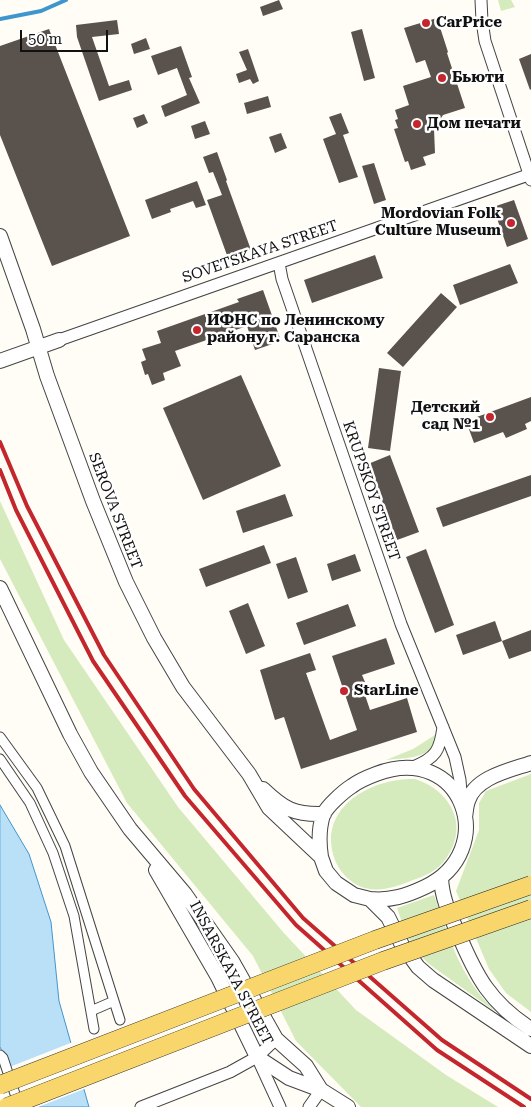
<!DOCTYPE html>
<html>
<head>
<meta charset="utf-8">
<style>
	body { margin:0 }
	#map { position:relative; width:531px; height:1107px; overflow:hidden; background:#fffdf5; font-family:"Roboto Serif",serif }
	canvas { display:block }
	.scale { position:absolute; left:20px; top:30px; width:88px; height:22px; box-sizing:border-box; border:2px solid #111; border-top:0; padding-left:6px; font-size:15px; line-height:18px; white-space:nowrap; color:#111; -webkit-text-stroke:4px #fff; paint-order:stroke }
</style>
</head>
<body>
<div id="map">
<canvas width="531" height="1107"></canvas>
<div class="scale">50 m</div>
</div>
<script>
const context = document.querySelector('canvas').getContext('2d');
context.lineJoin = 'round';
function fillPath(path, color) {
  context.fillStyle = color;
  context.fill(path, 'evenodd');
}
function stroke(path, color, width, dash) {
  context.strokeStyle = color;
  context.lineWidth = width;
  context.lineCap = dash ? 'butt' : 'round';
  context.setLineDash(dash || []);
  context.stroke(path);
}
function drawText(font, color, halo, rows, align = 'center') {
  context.font = font + ' "Roboto Serif",serif';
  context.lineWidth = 5;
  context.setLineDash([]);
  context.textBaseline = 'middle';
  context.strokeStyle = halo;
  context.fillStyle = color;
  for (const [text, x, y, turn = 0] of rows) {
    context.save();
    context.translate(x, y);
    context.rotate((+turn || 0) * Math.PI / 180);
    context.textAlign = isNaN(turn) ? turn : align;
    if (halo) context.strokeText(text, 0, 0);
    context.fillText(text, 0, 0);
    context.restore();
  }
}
const green = new Path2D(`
	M498,0H511L515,7L501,11Z
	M0,501L64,640L178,807L283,932L356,1010L446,1075L498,1107H361L296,1041L253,956L127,803L0,559Z
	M435,735L434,747C421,759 403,758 386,760L413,749Z
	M531,774V1012L506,993L489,969L456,891L479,830V803L486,791Z
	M415,779C452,791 470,827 445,860C437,871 425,876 413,880C387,891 361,897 341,871C334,861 331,850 331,839C332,798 380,778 415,779Z
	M434,895C450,940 460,978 496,1012L429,964L422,957L407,936L397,908Z`);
const water = new Path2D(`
	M0,805L29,854L51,922L59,1001L89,1107H30L0,1047Z`);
const pier = new Path2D(`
	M73,1042L87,1088L38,1107H27L7,1068Z`);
const stream = new Path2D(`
	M0,19L41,11L66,0`);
const building = new Path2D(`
	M279,0L283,9L263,16L260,7Z
	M437,18L448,52L447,53L465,108L443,115L434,129L435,153L423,157L426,165L411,170L408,161L405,162L394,129L398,128L395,120L398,119L395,110L409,105L403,86L431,77L425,60L416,63L404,28Z
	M117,20L119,34L92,37L109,86L129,80L132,90L99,101L77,37L76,25Z
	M49,29L130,236L52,266L0,135V46Z
	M362,29L375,78L364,81L351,32Z
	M146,38L150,49L134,54L131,44Z
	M181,46L192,77L189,78L200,103L165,117L161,106L187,95L177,68L158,75L151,56Z
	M248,49L259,81L253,84L250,79L239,83L236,74L247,70L239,52Z
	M531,54V89L530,90L519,59Z
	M268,96L271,107L247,114L244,103Z
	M341,113L349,133L343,135L358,177L339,183L323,139L336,134L329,117Z
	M144,114L148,123L137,128L133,118Z
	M205,121L210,134L195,139L191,126Z
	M281,133L287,148L275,153L269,137Z
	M217,152L227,180L226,181L251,250L228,258L207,200L222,195L213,172L209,173L203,157Z
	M374,163L386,200L374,204L362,166Z
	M197,181L206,205L196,208L193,201L170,209L171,212L152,219L145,200Z
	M514,200L528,239L507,247L493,207Z
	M375,255L383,278L312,303L304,280Z
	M510,264L518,283L460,305L453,285Z
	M263,290L281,341L255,350L247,326L175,351L181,366L163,373L165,380L152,385L148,374L145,375L141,362L146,360L142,349L161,343L157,331L239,302L237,299Z
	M441,293L457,307L403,367L387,353Z
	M379,368L401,371L390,451L368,448Z
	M241,375L281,466L203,500L163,408Z
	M531,397V421L525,424L527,429L506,438L503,432L474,443L466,421Z
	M390,455L419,532L397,540L368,464Z
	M531,475V496L443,527L436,508Z
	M285,494L293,516L243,533L236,511Z
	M264,545L271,563L206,587L199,569Z
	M426,549L454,625L435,633L406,557Z
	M355,554L361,571L332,581L327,564Z
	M296,557L308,592L288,599L276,564Z
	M248,603L265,646L246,654L229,611Z
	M348,604L356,626L304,645L296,623Z
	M495,621L502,641L463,655L456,635Z
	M531,630V651L509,659L502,641Z
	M386,638L395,664L362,675L365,682L361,683L370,710L407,698L417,732L301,769L284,717L275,720L260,670L310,653L316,670L306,673L330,740L357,730L332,656Z`);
const pedestrian = new Path2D(`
	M0,737L37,788L65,846L120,1020
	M0,759L30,803L53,853L74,916L94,1029
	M91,1011L114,1001
	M0,1055L3,1058L19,1106`);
const minor = new Path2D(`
	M481,0L482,21L485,41L531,180
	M279,263L282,279L401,624L455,757L460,780L462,805
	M59,340L531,174
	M413,767C436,758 440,750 443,727
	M257,1057L280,1107
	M141,1107L230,1072L257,1057L276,1039
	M309,1107L321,1090`);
const tertiary = new Path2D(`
	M0,236L33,329L47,376L93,501L126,582L154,638L183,687L249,774L269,808L321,857L326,871L336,883L354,895L370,899L388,917L402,945L418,967L433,980L531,1046
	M0,361L59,340
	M0,588L70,734L91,772L130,829L185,894L232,961L276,1039L306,1066L321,1090
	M263,789C284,809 294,815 324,814
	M465,817C466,812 466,806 468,801C475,777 511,770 531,763
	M321,857C319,844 319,828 323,815C327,806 344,791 352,786C360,780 368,777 376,774C463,741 501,851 425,887C406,896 390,901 370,899
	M156,870L218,977L257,1057L289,1078L321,1090L348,1107
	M441,878C442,899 450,915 458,933C476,976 490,1003 531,1029`);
const rail = new Path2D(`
	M0,442L27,506L104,655L194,789L303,918L442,1040L531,1099
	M0,470L16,510L93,661L185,796L296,925L437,1050L524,1107`);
const primaryBridge = new Path2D(`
	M0,1085L375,940L531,885
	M7,1107L383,961L531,909`);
const markers = [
	[426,23,5,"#c4262e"],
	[442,78,5,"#c4262e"],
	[417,124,5,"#c4262e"],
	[511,223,5,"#c4262e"],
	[197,330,5,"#c4262e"],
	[490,417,5,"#c4262e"],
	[344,691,5,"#c4262e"]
];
const poiNames = [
	["CarPrice",436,23],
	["Бьюти",452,78],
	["Дом печати",427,124],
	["Mordovian Folk",501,214,"right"],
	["Culture Museum",501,231,"right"],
	["ИФНС по Ленинскому",207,321],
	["району г. Саранска",207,338],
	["Детский",480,408,"right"],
	["сад №1",480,425,"right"],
	["StarLine",354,691]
];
const streetNames = [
	["SOVETSKAYA STREET",260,252,-19],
	["KRUPSKOY STREET",371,491,71],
	["SEROVA STREET",115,511,69],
	["INSARSKAYA STREET",231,973,62]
];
fillPath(green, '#d5ebbd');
fillPath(water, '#b9e0f7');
stroke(water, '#3f96cf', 1);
fillPath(pier, '#fffdf5');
stroke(stream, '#3f96cf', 4);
fillPath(building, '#5a524d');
stroke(pedestrian, '#444', 11);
stroke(minor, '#444', 13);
stroke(tertiary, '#444', 16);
stroke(pedestrian, '#fff', 9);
stroke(minor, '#fff', 11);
stroke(tertiary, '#fff', 14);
stroke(rail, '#c4262e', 4);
stroke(primaryBridge, '#222', 19, []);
stroke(primaryBridge, '#f9d66b', 18);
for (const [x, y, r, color] of markers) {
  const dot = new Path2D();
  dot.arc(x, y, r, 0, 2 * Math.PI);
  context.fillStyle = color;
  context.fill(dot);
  stroke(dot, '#fff', 2);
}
drawText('bold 15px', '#111', '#fff', poiNames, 'left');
drawText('15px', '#111', '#fff', streetNames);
</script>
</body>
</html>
